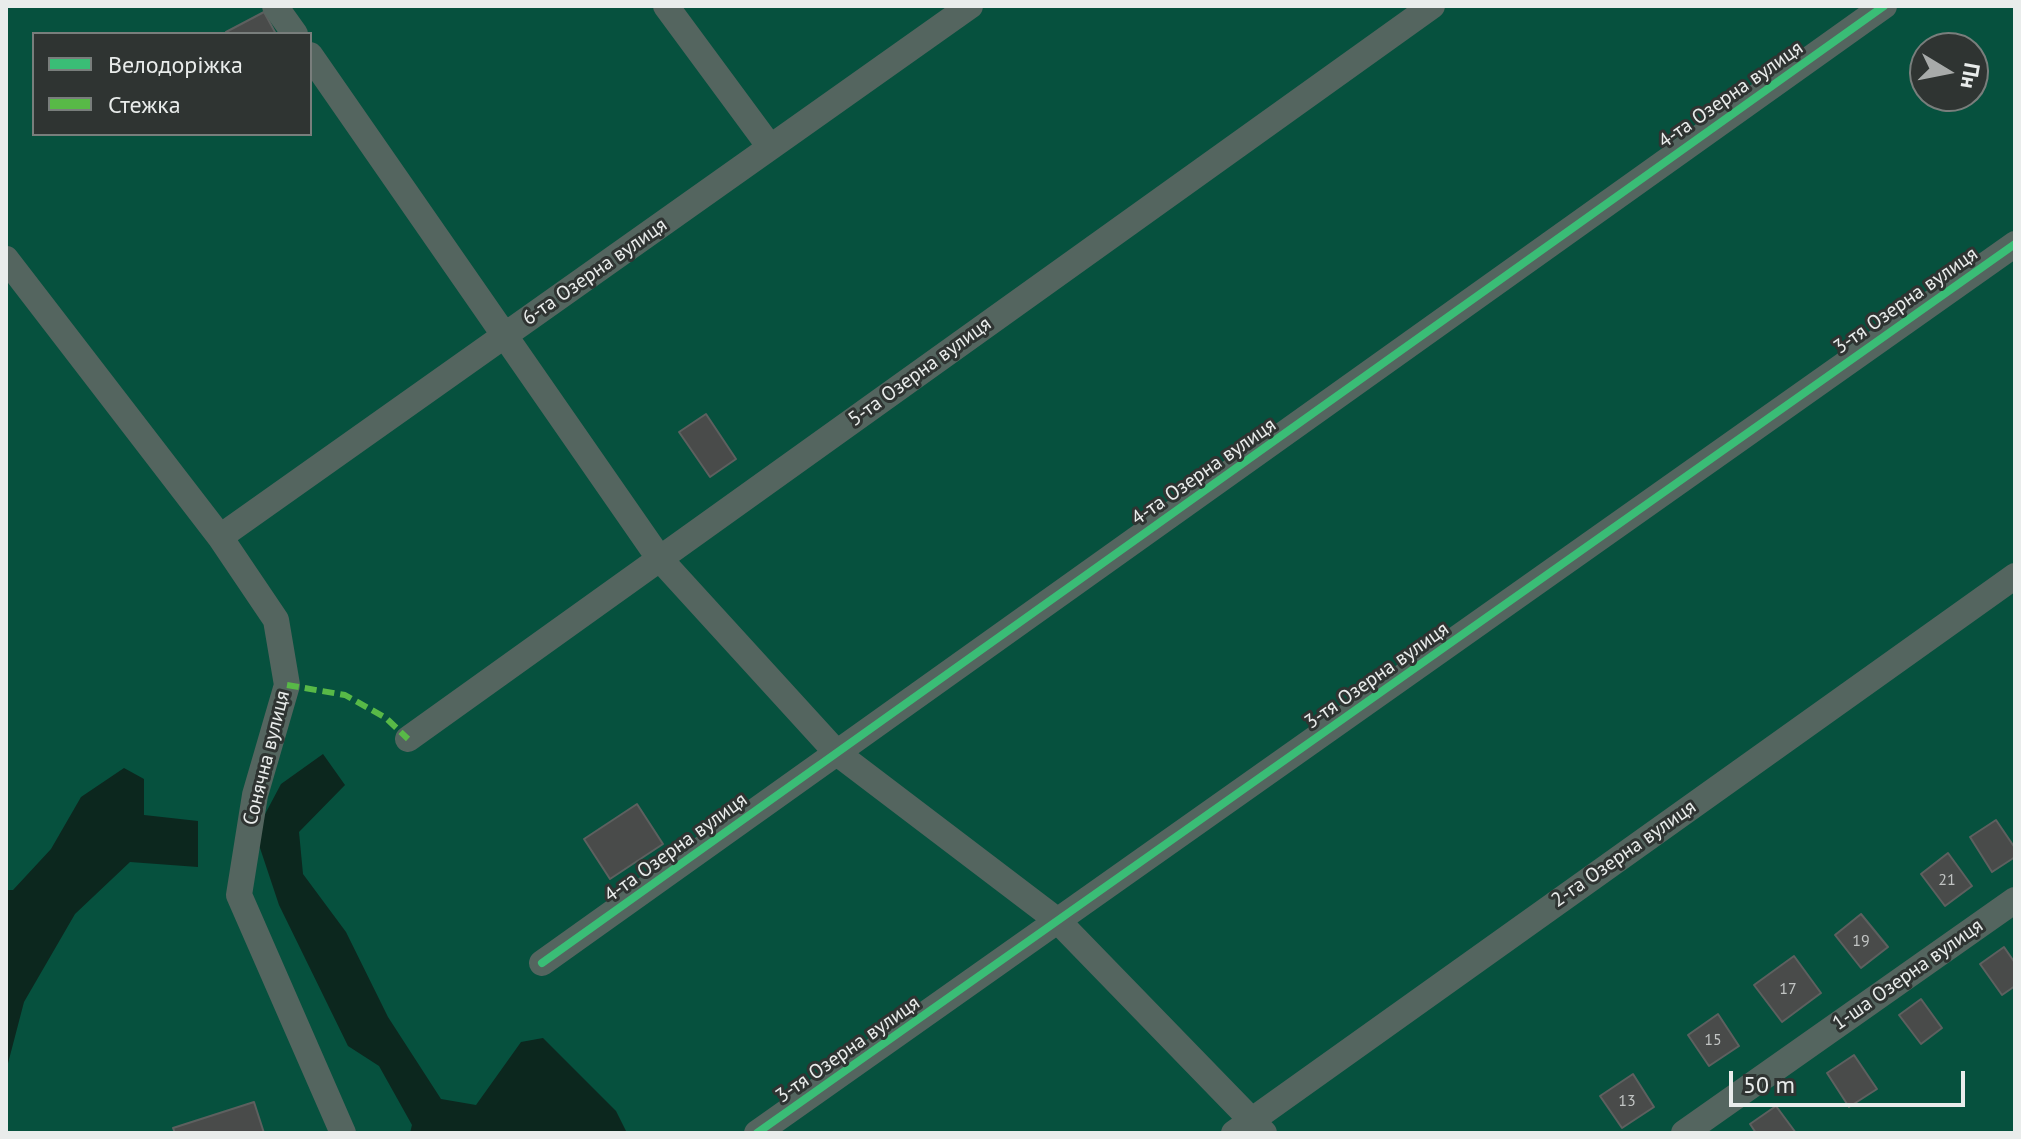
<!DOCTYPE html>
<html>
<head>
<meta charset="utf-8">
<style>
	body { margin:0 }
	#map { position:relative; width:2021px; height:1139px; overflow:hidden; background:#303332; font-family:"PT Sans",sans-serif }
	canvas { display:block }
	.frame { position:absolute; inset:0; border:8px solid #e9eceb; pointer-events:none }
	.legend { position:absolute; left:32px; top:32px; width:280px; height:104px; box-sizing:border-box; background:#2f3432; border:2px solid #797e7c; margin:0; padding:10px 14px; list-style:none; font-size:24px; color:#e9eceb }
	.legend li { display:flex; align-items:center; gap:16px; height:40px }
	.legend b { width:40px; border:2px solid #797e7c }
	.north { position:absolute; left:1909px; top:32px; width:80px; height:80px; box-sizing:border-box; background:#2f3432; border:2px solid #797e7c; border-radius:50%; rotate:100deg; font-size:22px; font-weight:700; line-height:32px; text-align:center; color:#e9eceb }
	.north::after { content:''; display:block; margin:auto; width:28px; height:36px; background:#a8abaa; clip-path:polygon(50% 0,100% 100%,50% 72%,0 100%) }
	.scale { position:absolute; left:1729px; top:1071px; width:236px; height:36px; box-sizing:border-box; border:4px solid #e9eceb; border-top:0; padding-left:10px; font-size:24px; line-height:28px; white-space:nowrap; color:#e9eceb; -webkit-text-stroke:6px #2f3432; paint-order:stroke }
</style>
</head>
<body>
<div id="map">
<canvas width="2021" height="1139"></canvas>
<div class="frame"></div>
<ul class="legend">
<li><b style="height:10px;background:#3abd76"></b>Велодоріжка</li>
<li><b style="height:10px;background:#58b947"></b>Стежка</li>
</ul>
<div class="north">Пн</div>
<div class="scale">50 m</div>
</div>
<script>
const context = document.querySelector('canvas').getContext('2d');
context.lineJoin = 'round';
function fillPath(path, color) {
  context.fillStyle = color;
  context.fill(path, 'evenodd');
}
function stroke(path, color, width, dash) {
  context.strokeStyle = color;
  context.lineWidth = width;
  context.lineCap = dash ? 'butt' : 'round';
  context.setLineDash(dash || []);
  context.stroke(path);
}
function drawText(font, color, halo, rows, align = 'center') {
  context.font = font + ' "PT Sans",sans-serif';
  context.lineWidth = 6;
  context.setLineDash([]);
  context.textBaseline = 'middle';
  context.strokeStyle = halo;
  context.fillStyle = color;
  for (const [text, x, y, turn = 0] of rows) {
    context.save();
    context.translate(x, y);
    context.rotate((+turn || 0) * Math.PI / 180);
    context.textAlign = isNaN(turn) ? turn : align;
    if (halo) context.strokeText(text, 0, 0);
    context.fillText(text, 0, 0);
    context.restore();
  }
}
const green = new Path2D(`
	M6,6H2015V1133H6ZM34,34H310V134H34ZM1925,48H1973V96H1925Z`);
const water = new Path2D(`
	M323,754L345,785L299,832L303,874L346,932L388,1017L441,1099L476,1105L521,1042L543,1038L616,1111L627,1133H410L412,1125L379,1066L348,1046L279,905L255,833L281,784Z
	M124,768L144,779V815L198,821V867L130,862L75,914L24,1002L6,1071V890H13L51,849L81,797Z`);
const building = new Path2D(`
	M264,12L276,34H227L226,32Z
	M706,414L736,459L710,477L679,432Z
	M637,804L663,844L610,879L584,839Z
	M1996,820L2015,848V857L1992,872L1970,837Z
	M1948,853L1972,886L1945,906L1921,874Z
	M1861,914L1888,947L1861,968L1835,935Z
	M2004,947L2015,963V986L2002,995L1980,964Z
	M1794,956L1821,993L1782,1022L1754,985Z
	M1921,999L1942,1028L1921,1044L1899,1015Z
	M1718,1014L1739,1046L1709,1066L1688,1035Z
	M1854,1055L1877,1089L1849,1107L1827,1073Z
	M1633,1074L1654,1107L1622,1128L1600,1096Z
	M254,1102L264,1133H175L173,1128Z
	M1776,1106L1796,1133H1756L1750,1124Z`);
const street = new Path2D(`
	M275,6L295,34
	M666,6L770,147
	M310,55L659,558L837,753L1058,921L1264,1133
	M6,259L220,537L276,620L287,685L255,795L239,895L343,1133
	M220,537L970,6
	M408,739L1432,6
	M542,963L1884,6
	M757,1133L2015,244
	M1234,1133L2015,576
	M1684,1133L2015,900`);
const quiet = new Path2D(`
	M287,685L345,695L386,718L408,739`);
const cycleway = new Path2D(`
	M542,963L1884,6
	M757,1133L2015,244`);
const numberNames = [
	["21",1947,880],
	["19",1861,941],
	["17",1788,989],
	["15",1713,1040],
	["13",1627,1101]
];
const streetNames = [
	["4-та Озерна вулиця",1731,95,-35],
	["6-та Озерна вулиця",595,272,-35],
	["3-тя Озерна вулиця",1906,301,-35],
	["5-та Озерна вулиця",920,372,-36],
	["4-та Озерна вулиця",1204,472,-35],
	["3-тя Озерна вулиця",1377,676,-35],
	["Сонячна вулиця",267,758,-76],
	["4-та Озерна вулиця",676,848,-36],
	["2-га Озерна вулиця",1624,854,-35],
	["1-ша Озерна вулиця",1908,975,-35],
	["3-тя Озерна вулиця",848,1050,-35]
];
fillPath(green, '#06513e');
fillPath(water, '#0c271e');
fillPath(building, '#494b4a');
stroke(building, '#5d605f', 2);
stroke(street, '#54655f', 26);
stroke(quiet, '#58b947', 6, [12, 6]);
stroke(cycleway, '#3abd76', 8);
drawText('16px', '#c1c4c3', null, numberNames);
drawText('20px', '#e9eceb', '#2f3432', streetNames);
</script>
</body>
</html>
